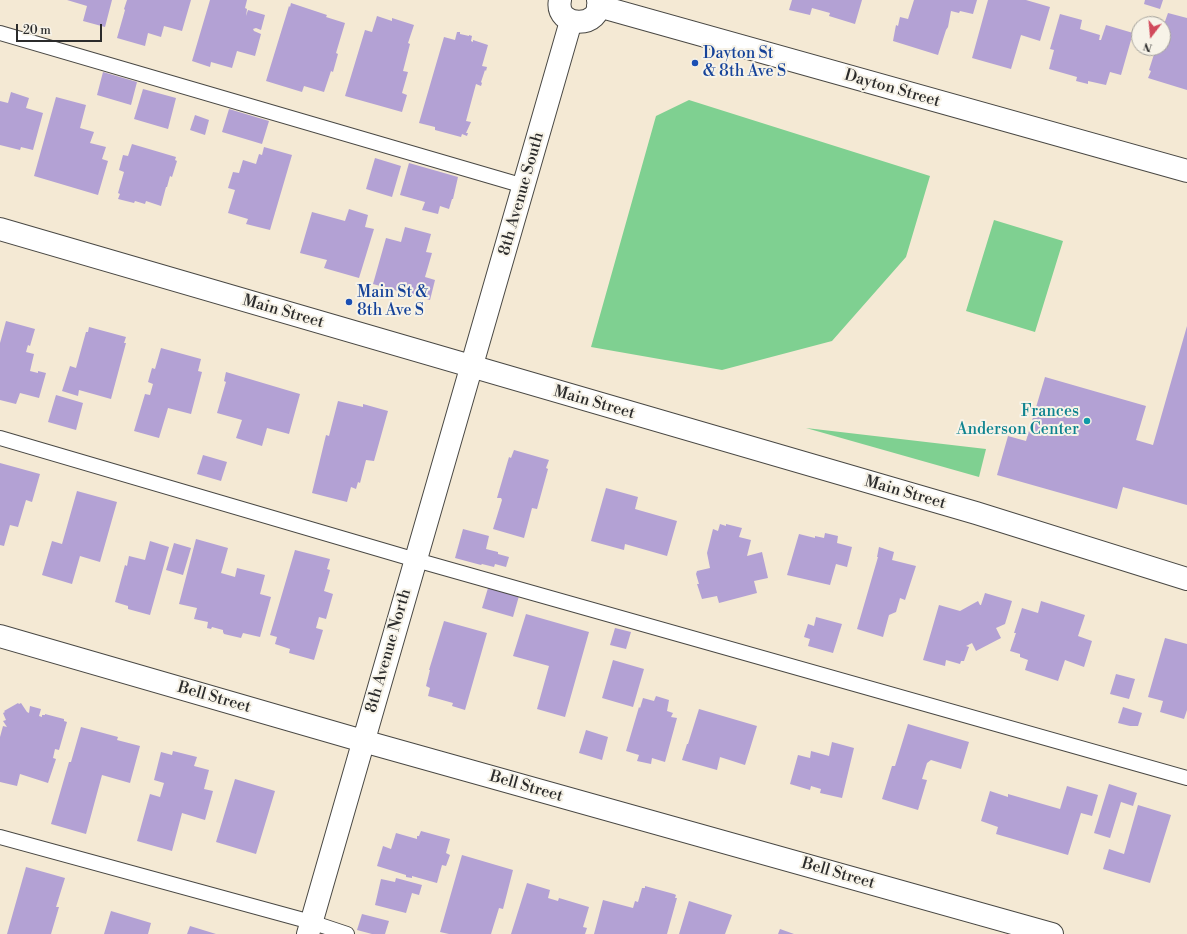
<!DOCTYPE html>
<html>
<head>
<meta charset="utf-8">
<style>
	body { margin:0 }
	#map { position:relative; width:1187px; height:934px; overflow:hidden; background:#f4e9d4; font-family:"Libre Bodoni",serif }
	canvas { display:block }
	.north { position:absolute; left:1131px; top:16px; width:40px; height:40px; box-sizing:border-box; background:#f7f3e8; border:1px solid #a5a39c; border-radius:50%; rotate:196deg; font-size:11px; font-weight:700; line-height:16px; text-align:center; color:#2b2b2b }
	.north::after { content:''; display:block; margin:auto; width:14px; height:18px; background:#d1495b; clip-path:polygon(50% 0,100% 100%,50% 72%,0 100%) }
	.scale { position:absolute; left:16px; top:24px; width:86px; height:18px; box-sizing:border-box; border:2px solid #2b2b2b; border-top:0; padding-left:5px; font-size:12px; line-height:14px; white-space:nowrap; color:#2b2b2b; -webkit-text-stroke:3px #f7f3e8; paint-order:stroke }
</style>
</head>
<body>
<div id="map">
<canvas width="1187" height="934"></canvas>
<div class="north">N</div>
<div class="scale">20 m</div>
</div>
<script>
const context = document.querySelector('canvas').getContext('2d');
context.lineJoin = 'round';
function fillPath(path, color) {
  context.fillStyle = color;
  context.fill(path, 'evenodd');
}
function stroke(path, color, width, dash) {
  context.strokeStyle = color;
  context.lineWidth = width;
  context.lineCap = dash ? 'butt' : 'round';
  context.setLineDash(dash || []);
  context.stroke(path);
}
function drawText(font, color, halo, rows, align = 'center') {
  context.font = font + ' "Libre Bodoni",serif';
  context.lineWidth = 4;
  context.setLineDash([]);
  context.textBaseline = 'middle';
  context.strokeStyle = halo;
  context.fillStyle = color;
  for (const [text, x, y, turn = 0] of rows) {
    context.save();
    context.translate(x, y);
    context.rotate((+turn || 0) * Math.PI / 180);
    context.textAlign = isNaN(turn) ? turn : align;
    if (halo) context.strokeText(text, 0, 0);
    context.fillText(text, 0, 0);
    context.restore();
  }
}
const green = new Path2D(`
	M689,100L930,176L906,257L832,341L722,370L591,347L656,116Z
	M994,220L1063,241L1035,332L966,311Z
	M806,428L986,449L979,477Z`);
const building = new Path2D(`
	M67,0H112L105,27L83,21L87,6Z
	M127,0H191L182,31L164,26L161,37L148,33L145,46L117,38L125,10L124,9Z
	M210,0H247L245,8L247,9L246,16L248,10L265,15L261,30L256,28L253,29L254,31L261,34L255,56L237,51L232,68L211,62L210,67L192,61Z
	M792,0H862L855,24L829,16L830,13L812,8L810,15L789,10Z
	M914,0H977L973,14L960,11L959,13L951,11L948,27L946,30L938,55L893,41L896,25L898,26L900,17L908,19Z
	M988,0H1026L1050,7L1040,41L1021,35L1011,69L972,58Z
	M1145,0H1163L1160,9L1144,4Z
	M291,3L327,15L326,17L345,23L336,53L338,54L333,72L331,71L324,92L304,86L302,92L266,81L289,6L290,7Z
	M1168,13L1187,18V90L1148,78L1151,71L1149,70L1156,48H1163V27Z
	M1060,14L1082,20L1080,29L1100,35L1099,40H1101L1106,25L1133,33L1121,75L1110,72L1106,85L1088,81V84L1076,81L1077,77L1049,69L1054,50L1050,49Z
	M377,16L392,21V18L414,25L408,43L410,44L403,71L408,72L402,93L407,95L402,112L345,96L365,30L372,32Z
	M457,32H460V34L469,36V35L472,36L471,41L473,42V40L488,45L482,66L487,67L486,71L485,70L481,82L482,83L481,86L476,84L466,121L471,122L466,133H468L467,136L462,134L461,137L435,130V127L419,123L444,37L455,40Z
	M103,72L137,82L131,105L97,95Z
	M143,89L176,98L168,129L134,119Z
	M11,92L29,98L26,108L43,113L33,150L21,147L20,150L0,145V101L8,103Z
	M56,97L86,105L80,128L94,132L90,143L106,147L102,159L108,161L98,195L34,176Z
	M229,109L269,121L262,144L222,132Z
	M195,115L209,120L205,135L190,130Z
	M132,144L176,157L175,160L177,161L172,177L170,176L167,187H166L161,206L146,201L145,204L135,201L134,203L118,199L120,194L118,193L124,172L119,170L123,155L128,156Z
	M264,147L292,155L270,230L246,224L248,219L228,213L235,190L228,188L233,172L239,173L243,160L256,164L259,154L262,155Z
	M375,158L401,166L392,197L366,189Z
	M409,163L458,177L453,199H452L449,209L440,206L438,214L422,210L425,202L400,195Z
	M349,209L368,215L365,227L374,229L359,278L324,268L327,260L300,253L312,212L345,221Z
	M405,227L431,234L426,252L432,253L425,277L435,280L430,300L373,284L386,238L401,242Z
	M6,321L35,329L30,346L28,345L26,352L34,354L30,371L38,373V371L46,373L39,398L20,393L16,404L0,400V343Z
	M1187,326V505L1123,487L1117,509L997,475L1008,436L1026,441L1045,377L1146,406L1136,440L1153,445Z
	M89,327L126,337L124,343H126L111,399L79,390L78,396L62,391L70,366L76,368L86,332H88Z
	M161,348L201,359L198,371L202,372L191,414L168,408L159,438L134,431L145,394L150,395L153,384L148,382L152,368L155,369Z
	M226,372L300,394L289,434L267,428L262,446L236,438L242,420L217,413L226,382L224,381Z
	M56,395L83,403L76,430L48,422Z
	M338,401L363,407V404L388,411L374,461L366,460L360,483L358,482L356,489L351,487L347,502L312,493L326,435L329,436Z
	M514,450L549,460L546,468L548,469L537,509L532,508L524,538L493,529L502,500L501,498H497L509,457L511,458Z
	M203,455L227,462L221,481L197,474Z
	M0,463L40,474L32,502L26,500L18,527L10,525L4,546L0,545Z
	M606,488L638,497L635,509L677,521L667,556L625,544L624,550L591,541Z
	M77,491L117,502L100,562L80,556L72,584L42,575L52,541L62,544Z
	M720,524L726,526V524L742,528L739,537L751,540L747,556L762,552L768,578L754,581L757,593L719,603L717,596L702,599L697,584H699L696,574L697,571L710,568L707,553L713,529L718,531Z
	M463,529L489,536L486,549L498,552V554L509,557L506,567L495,564L494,567L482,564L481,565L455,558Z
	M825,533L838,536L837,543L852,547L847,567L836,564L830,585L787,575L799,534L815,538V536L824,538Z
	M196,539L228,548L221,573L235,577L237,568L265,575L260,594L271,597L260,637L243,633L241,638L224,634L223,632V630L212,627L211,629L207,628L208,622L194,619L197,608L179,604Z
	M150,541L169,547L150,615L128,609V606L115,602L125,565L127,566L129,556L145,560Z
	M174,543L191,548L183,575L166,570Z
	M879,547L894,552L892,560L916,566L905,600L900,598L896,612L889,615L883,637L857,629L878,557H877Z
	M295,550L330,559L327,569L330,570L324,591L333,594L326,619L319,617L316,628L323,630L314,660L289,653L290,649L275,644L277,637L270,635Z
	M488,588L519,596L513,617L482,608Z
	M985,593L1012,601L1005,624L996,628L1001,638L976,651L972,643L966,646L969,647L964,661H961L960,664L946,660L945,666L923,660L939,605L960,611L978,601L980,605H981Z
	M1041,601L1085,615L1078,636L1092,641L1084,667L1065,660L1058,681L1025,670L1028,660L1020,657V654L1010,651L1016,633H1014L1022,608L1038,613Z
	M526,614L589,632L565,717L537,709L549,666L513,656Z
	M816,617L842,624L833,653L808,646L810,639L804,637L808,624L814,626Z
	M444,621L487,633L465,710L452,706L453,703L428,696L430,688L426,686L430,670H429Z
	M615,628L631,632L626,649L610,645Z
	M1165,638L1187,644V710L1184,719L1160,712L1163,701L1148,697Z
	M613,660L644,669L633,707L602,698Z
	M1116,674L1135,679L1129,699L1110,694Z
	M656,696L669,700L667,711L673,713L671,717L677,718L665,762L652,758L651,764L637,761L639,755L626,751L639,707L640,708L643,698L654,701Z
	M18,703L19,704L21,703L27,712L29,713L30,706L41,709L39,716L42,717V715H45V714L64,719V721L67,722L59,750L55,749L53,758L56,759L48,783L20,774L17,786L0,782V737L3,726L7,727L3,721L6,720L3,713L5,712L4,711Z
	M1123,707L1142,713L1138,726H1130L1118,723Z
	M699,709L757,726L745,765L720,757L717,770L682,760L687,744H688Z
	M908,724L969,742L961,769L931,760L927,763L922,779L927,780L918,810L882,799L892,766H895Z
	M81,727L118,737L117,740L140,746L130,783L102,775L86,834L51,824L69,762H71Z
	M586,730L608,737L602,760L579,753Z
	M832,742L854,748L842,798L820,793L821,789L811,786L810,790L790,784L798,755L810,758L811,751L829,756Z
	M173,751L197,757L194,766L209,770L204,789L213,791L205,820L182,813L172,851L137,841L150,794L160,797L164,783L154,780L161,752L172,755Z
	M235,779L275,791L256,854L216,842Z
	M1109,784L1137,793L1133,806L1121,802L1110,838L1094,833Z
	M1067,786L1098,795L1092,816L1081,813L1068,855L996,834L998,827L981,821L990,791L1008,797V794L1060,809Z
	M1138,805L1171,815L1150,883L1103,869L1109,849L1124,854Z
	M421,831L450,839L446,853L450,855L446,866L442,865L437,883L412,876V878L406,877V875L377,866L383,846L391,849L396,833L417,839V836H419Z
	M462,855L513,870L503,909L499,908L491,934H449L440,932Z
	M26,867L65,878L56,907H59L51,934H7Z
	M396,878L422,885L419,895L412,893L406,913L375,905L381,879L395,882Z
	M527,883L550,890L548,898L558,901L559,898L589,907L583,927L587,928L585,934H511Z
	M645,886L674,894L676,895L675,898H677L667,934H594L603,900L633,908L635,901L638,902L642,888H645Z
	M689,901L732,915L725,934H679Z
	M111,911L151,923L148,934H104Z
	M362,914L389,921L385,934H372L357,930Z
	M190,926L216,934H187Z
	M780,929L794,934H778Z`);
const service = new Path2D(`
	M0,33L524,186
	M0,438L416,560L1187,778
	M0,837L311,922L347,934`);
const minor = new Path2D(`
	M0,636L363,741L1052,934
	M308,934L571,21`);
const tertiary = new Path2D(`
	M560,0C554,29 604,29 598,0
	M598,6L1187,171`);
const secondary = new Path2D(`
	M0,229L976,513L1187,579`);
const markers = [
	[695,63,4,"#1a4fb4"],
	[349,302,4,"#1a4fb4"],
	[1087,421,4,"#0f9aa8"]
];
const transitNames = [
	["Dayton St",703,54],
	["& 8th Ave S",703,72],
	["Main St &",357,293],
	["8th Ave S",357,311]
];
const streetNames = [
	["Dayton Street",892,89,16],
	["8th Avenue South",522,194,-74],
	["Main Street",283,312,16],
	["Main Street",594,403,16],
	["Main Street",905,493,16],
	["8th Avenue North",389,651,-74],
	["Bell Street",214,698,16],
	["Bell Street",526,787,16],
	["Bell Street",838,874,16]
];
const cultureNames = [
	["Frances",1079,412],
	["Anderson Center",1079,430]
];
fillPath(green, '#7fd091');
fillPath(building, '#b3a1d4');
stroke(service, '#494844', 16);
stroke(minor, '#494844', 24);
stroke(tertiary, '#494844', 24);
stroke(secondary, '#494844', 24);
stroke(service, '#fff', 14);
stroke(minor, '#fff', 22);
stroke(tertiary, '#fff', 22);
stroke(secondary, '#fff', 22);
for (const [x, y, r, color] of markers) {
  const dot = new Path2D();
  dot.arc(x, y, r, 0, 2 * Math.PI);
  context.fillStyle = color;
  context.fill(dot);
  stroke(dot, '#f7f3e8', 1.5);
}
drawText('16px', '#164399', '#f7f3e8', transitNames, 'left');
drawText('16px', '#2b2b2b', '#f7f3e8', streetNames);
drawText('16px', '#0d838f', '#f7f3e8', cultureNames, 'right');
</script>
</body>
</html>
